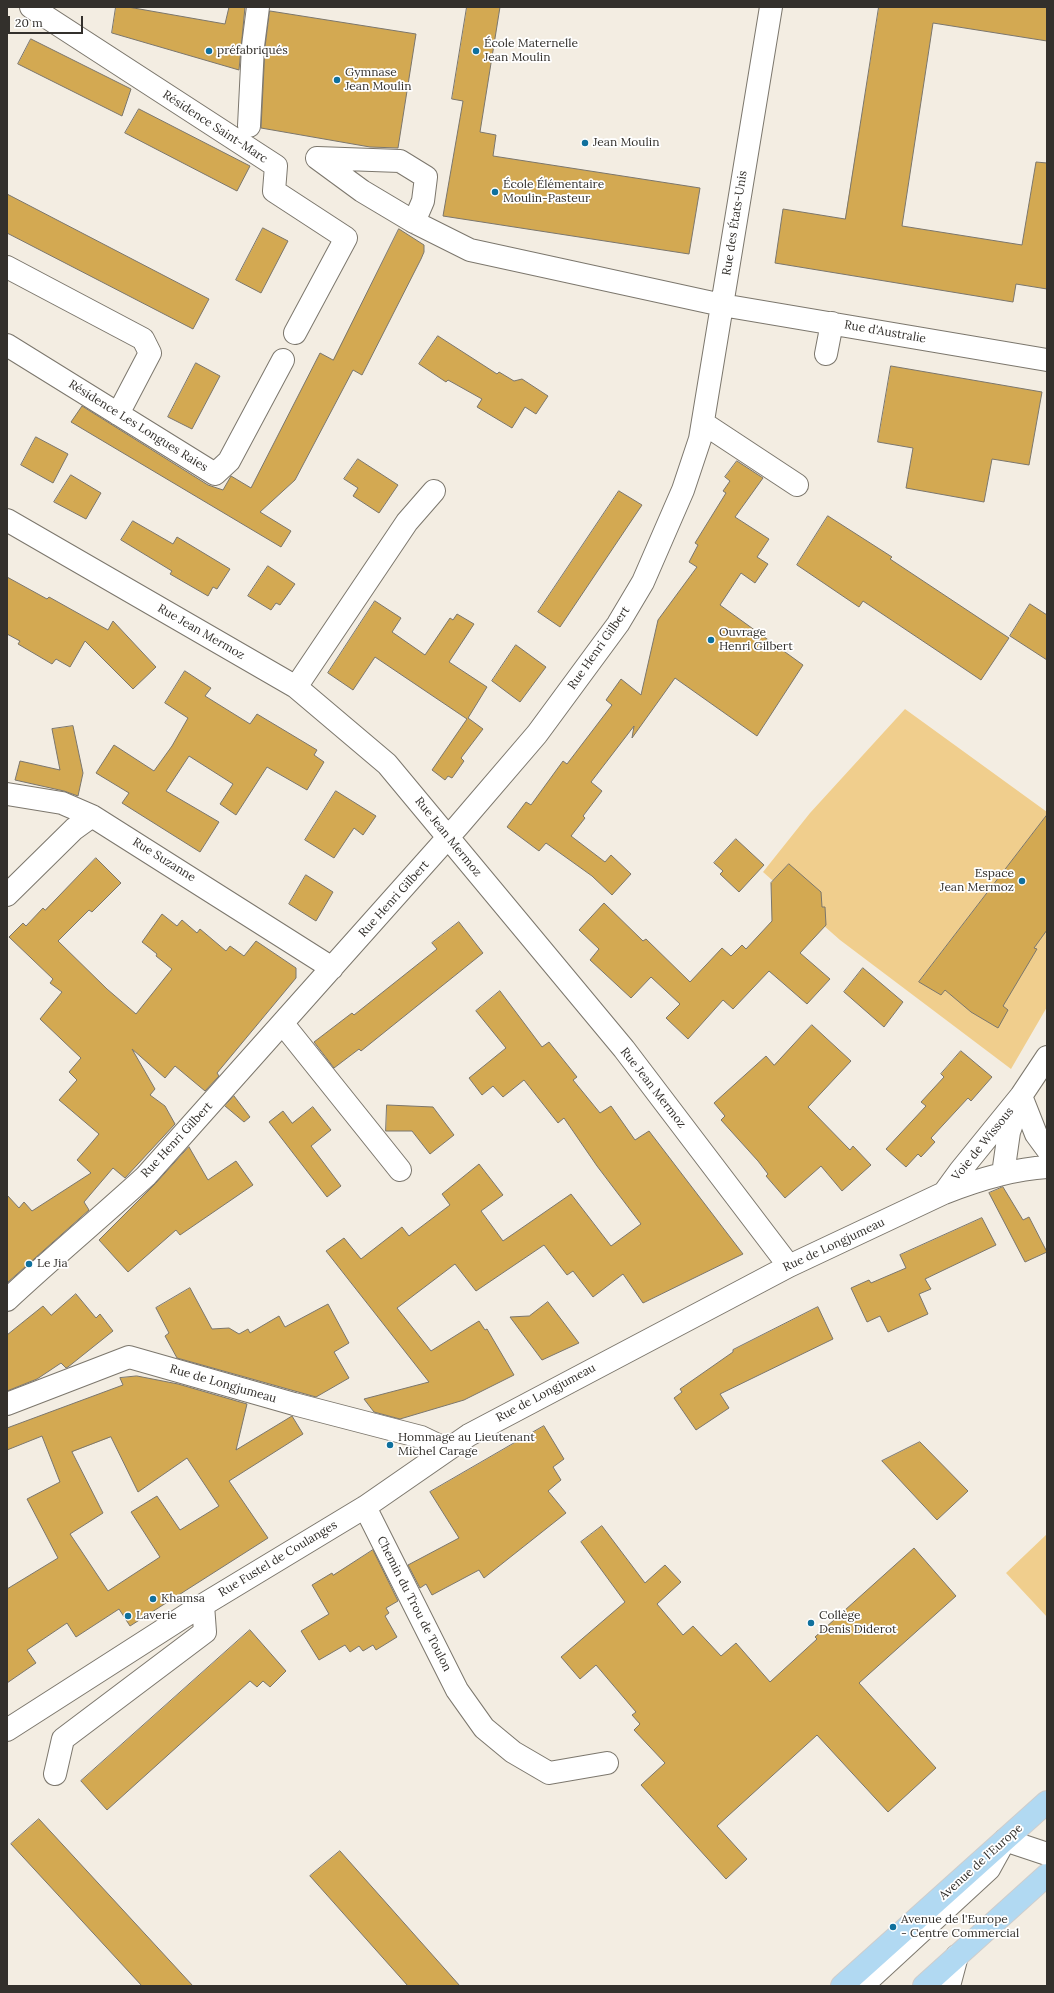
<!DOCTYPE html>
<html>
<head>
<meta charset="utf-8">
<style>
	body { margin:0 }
	#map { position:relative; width:1054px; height:1993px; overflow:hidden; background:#f3ede2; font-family:Lora,serif }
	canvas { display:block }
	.frame { position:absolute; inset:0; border:8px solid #33302c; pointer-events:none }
	.scale { position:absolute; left:8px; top:16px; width:75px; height:18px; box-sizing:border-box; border:2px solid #33302c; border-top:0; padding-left:5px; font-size:12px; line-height:14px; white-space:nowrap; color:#33302c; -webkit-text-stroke:3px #fff; paint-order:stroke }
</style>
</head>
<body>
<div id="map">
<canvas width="1054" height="1993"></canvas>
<div class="frame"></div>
<div class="scale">20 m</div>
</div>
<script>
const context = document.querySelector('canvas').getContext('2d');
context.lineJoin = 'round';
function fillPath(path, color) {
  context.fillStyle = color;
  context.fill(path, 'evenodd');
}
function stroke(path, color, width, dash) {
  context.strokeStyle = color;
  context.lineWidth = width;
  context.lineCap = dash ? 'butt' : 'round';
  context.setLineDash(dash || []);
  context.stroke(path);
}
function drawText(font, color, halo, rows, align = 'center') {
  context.font = font + ' Lora,serif';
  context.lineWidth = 3.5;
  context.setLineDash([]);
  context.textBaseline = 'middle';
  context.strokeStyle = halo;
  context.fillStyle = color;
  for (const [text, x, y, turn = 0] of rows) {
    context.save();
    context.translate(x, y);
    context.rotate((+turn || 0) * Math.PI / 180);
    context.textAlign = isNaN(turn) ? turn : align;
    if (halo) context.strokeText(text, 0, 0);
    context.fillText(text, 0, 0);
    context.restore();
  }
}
const green = new Path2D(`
	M905,709L1047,812V1007L1011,1069L840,940L763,872L810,813Z
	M1047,1534V1617L1006,1573Z`);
const building = new Path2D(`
	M116,7H128L225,24L229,7H245L239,70L112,33Z
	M467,7H500L480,132L496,135L493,156L700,188L689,254L443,216L463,101L452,99Z
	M879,7H1047V41L933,23L902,226L1022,245L1036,162L1047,163V289L1016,284L1013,302L775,263L783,209L845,219Z
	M270,11L416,34L398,148L370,147L261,128L265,47Z
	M31,39L131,89L122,116L18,64Z
	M139,109L250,166L237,191L125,133Z
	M7,194L209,299L193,329L7,233Z
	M263,228L288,241L261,293L236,280Z
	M399,229L424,245V252L421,259L362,375L353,370L295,480L260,512L291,531L281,547L71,422L82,406L208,485L223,490L231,476L251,488L320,353L333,360Z
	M438,336L497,374L499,372L514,381L522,379L548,396L536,414L525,407L512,428L477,407L482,399L448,380L446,382L419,364Z
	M196,363L220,376L192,429L168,417Z
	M891,366L1042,392L1029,465L992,459L984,502L906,488L913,448L878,442Z
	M36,437L68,454L53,483L21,465Z
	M358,459L398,485L379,513L353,496L358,488L344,479Z
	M737,461L763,478L735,517L769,539L757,557L768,564L755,583L741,573L720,605L803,665L757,736L675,678L632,738L634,726L591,782L602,791L583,816L585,818L571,836L605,862L611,855L631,874L612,895L592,876L546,843L539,851L507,827L526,802L531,805L563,761L567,764L612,705L606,700L621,679L641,695L658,620L697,567L689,562L698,545L695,543L726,493L723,491L730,481L725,477Z
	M71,475L101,493L86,519L54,502Z
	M619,491L642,505L560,627L538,612Z
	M828,516L892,557L890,559L1009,638L981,680L863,601L859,607L797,565Z
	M133,521L173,544L177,537L230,569L217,589L213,587L208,596L170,574L172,571L121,540Z
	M268,566L295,584L280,605L276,603L271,610L248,596Z
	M7,577L47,599L49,597L108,630L113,621L156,667L133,689L85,641L70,667L56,659L52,664L18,644L20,641L7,634Z
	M375,601L401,618L392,632L425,655L450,618L453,620L457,614L474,624L449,662L487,687L468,718L483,729L461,758L464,761L452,778L448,776L445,780L432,770L467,719L375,657L353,690L328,673Z
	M1030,604L1047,615V660L1010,636Z
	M516,645L546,667L520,702L492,681Z
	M185,671L211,688L205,696L250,724L257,714L317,750L314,755L324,762L307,790L267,767L236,815L220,804L233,784L189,756L166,791L219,822L200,852L122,803L129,793L96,773L114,745L154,771L172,746L188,718L165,703Z
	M73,726L83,773L78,796L64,791L15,780L20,761L60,770L52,729Z
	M336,791L376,816L363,835L354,828L334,858L305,840Z
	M1047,815V930L1034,948L1037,949L1003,1006L1008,1010L998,1028L971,1012L945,990L941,995L919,982Z
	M736,839L764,865L739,892L720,874L723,871L714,863Z
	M96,858L121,883L92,912L89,910L58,941L107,989L136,1014L172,969L156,956L157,954L142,942L162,914L177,926L182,920L197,933L200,929L226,951L230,946L244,956L256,941L296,968V978L217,1073L219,1076L205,1091L175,1066L165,1078L132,1049L155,1089L150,1095L165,1106L175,1124L125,1178L113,1168L84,1202L89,1210L7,1283V1195L19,1208L24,1202L32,1211L91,1173L77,1160L99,1134L59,1100L77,1080L69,1072L81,1058L40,1019L62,992L50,983L53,979L9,937L23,923L26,926L43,908L45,910Z
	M789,864L821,892L822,907H825L826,925L800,953L830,979L807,1004L769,971L733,1009L723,1000L688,1039L666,1018L680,1004L651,977L631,998L590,960L599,949L579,930L604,903L643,941L646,939L690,982L722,948L731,956L742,945L746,949L772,921L771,883Z
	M306,875L333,892L316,921L289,904Z
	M459,922L483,953L361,1051L359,1049L334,1068L314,1042L352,1013L354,1015L437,949L432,943Z
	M863,968L903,1002L884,1027L844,992Z
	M500,991L542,1047L549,1042L577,1077L573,1080L600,1113L611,1106L635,1140L649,1131L743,1254L643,1303L623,1274L593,1297L573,1271L567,1275L544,1245L476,1291L455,1264L397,1308L431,1351L479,1321L485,1330L487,1329L514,1375L464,1400L400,1419L374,1412L364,1399L429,1382L326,1251L344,1238L361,1259L402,1227L409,1236L450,1205L442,1194L479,1164L503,1195L481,1211L503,1241L571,1194L611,1246L641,1224L597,1166L564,1118L558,1123L524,1080L503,1097L493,1086L482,1095L469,1078L506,1048L476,1011Z
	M812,1025L851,1061L808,1107L850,1150L853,1146L871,1165L842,1191L821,1166L785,1198L766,1176L768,1174L758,1161L721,1120L725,1116L714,1103L766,1056L774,1065Z
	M961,1051L992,1077L971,1101L968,1098L931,1138L935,1142L921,1157L918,1154L906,1167L886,1149L926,1106L921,1102L944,1077L941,1074Z
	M234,1096L250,1117L244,1122L225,1106Z
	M387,1105L433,1107L454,1135L430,1154L412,1131H386Z
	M313,1107L331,1130L311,1146L341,1186L327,1197L269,1122L283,1111L292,1123Z
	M189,1147L208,1180L236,1161L253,1185L180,1235L176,1230L128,1272L99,1240L155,1184Z
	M1003,1187L1023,1220L1029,1217L1047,1252L1025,1262L989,1193Z
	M982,1218L996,1245L925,1279L931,1289L919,1294L928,1314L888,1332L880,1316L867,1322L851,1288L869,1280L871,1283L906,1268L900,1255Z
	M190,1288L212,1329L229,1328L239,1334L248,1329L250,1333L279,1316L285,1327L328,1304L349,1343L334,1352L349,1378L316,1397L177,1358L165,1336L169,1333L156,1308Z
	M76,1294L96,1318L100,1314L113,1331L68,1367L66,1368L61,1363L37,1379L7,1391V1335L43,1306L51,1315Z
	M548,1302L579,1343L542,1360L510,1317L529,1316Z
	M818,1307L833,1339L720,1394L729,1408L696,1430L674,1398L682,1392L680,1389L733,1352V1350Z
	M137,1376L178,1384L247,1404L236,1450L292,1416L303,1434L229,1481L268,1538L130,1626L119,1609L76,1637L67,1623L27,1650L36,1663L7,1683V1589L58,1558L27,1499L60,1482L42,1436L7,1450V1428L123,1385L120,1378ZM111,1437L138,1492L187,1458L219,1506L180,1530L157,1496L131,1512L160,1557L108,1591L70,1534L103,1513L72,1452Z
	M544,1426L564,1459L553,1467L561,1480L548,1491L566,1513L484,1578L479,1570L432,1595L426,1584L420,1588L408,1565L459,1538L430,1492Z
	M920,1442L968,1491L937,1520L882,1461Z
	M602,1526L645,1583L665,1565L681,1582L657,1604L683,1635L693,1626L721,1656L736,1643L770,1682L817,1639L815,1637L914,1548L956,1596L859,1683L936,1768L888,1812L817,1735L717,1826L747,1859L726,1879L641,1785L665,1763L634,1730L640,1724L632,1715L636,1712L596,1665L580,1679L561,1657L625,1602L581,1542Z
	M373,1550L398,1601L386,1608L389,1613L385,1616L397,1637L376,1650L373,1645L363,1651L359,1646L350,1652L345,1645L319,1660L301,1631L329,1614L312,1585L332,1573L333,1575Z
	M250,1630L286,1671L270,1687L263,1681L257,1687L250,1681L107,1810L81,1781Z
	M39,1819L193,1986H142L11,1844Z
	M340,1851L460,1986H408L310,1876Z`);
const minor = new Path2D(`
	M31,7L276,166L274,191L346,238L295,333
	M249,126L253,46L258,7
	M414,222L362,191L317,158L400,161L426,177L423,201L414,222L470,250L722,305L1047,360
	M7,267L143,339L150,353L118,414
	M7,345L215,474L229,461L283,360
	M826,354L832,323
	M703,423L797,485
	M7,520L296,687L387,764L624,1049L789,1266
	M296,687L407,522L434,491
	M7,794L62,803L92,816L332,968
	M7,895L74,829L92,816
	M283,1024L400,1170
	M1021,1096L1036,1134L1047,1149
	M1003,1174L1009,1132L1018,1107
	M944,1193L960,1171L1021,1096L1047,1057
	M7,1300C52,1258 100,1218 146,1176L459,825L537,734L618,624L643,582L683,490L700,439L771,7
	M7,1404L129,1357L294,1404L421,1437L446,1449
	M365,1507L457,1690L484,1728L513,1752L549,1773L607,1763
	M7,1730L188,1614L365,1507L469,1435L789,1266L944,1193C977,1180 1012,1169 1047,1167
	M55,1774L63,1739L205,1632L203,1605
	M862,1986L989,1869L1005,1840L1047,1854
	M949,1986L957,1956`);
const major = new Path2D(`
	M842,1986L1047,1802
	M924,1986L1047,1875`);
const markers = [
	[209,51,4,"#0f709d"],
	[476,51,4,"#0f709d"],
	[337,80,4,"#0f709d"],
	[585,143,4,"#0f709d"],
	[495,192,4,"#0f709d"],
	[711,640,4,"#0f709d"],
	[1022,881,4,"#0f709d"],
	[29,1264,4,"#0f709d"],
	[390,1445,4,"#0f709d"],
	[153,1599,4,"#0f709d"],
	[128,1616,4,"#0f709d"],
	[811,1623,4,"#0f709d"],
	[893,1927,4,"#0f709d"]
];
const poiNames = [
	["École Maternelle",484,44],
	["Jean Moulin",484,58],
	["préfabriqués",217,51],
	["Gymnase",345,73],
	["Jean Moulin",345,87],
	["Jean Moulin",593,143],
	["École Élémentaire",503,185],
	["Moulin-Pasteur",503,199],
	["Ouvrage",719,633],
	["Henri Gilbert",719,647],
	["Espace",1014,874,"right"],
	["Jean Mermoz",1014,888,"right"],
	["Le Jia",37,1264],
	["Hommage au Lieutenant",398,1438],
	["Michel Carage",398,1452],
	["Khamsa",161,1599],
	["Laverie",136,1616],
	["Collège",819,1616],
	["Denis Diderot",819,1630],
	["Avenue de l'Europe",901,1920],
	["- Centre Commercial",901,1934]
];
const streetNames = [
	["Résidence Saint-Marc",215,127,33],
	["Rue des États-Unis",735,223,-81],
	["Rue d'Australie",885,332,10],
	["Résidence Les Longues Raies",138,426,32],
	["Rue Jean Mermoz",201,632,30],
	["Rue Henri Gilbert",599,648,-55],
	["Rue Jean Mermoz",448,837,51],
	["Rue Suzanne",164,860,32],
	["Rue Henri Gilbert",394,899,-48],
	["Rue Jean Mermoz",653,1088,52],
	["Rue Henri Gilbert",177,1140,-47],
	["Voie de Wissous",983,1144,-51],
	["Rue de Longjumeau",834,1245,-25],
	["Rue de Longjumeau",223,1384,16],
	["Rue de Longjumeau",546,1393,-28],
	["Rue Fustel de Coulanges",278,1559,-31],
	["Chemin du Trou de Toulon",414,1604,63],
	["Avenue de l'Europe",981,1862,-42]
];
fillPath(green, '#f0ce8d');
fillPath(building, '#d3a952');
stroke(building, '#7b766c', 1);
stroke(minor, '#7c776d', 24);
stroke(major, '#cecdcc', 24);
stroke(minor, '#fff', 22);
stroke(major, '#b1d9f2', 22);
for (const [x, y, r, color] of markers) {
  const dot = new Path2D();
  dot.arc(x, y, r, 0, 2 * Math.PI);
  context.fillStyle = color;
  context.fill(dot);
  stroke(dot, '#fff', 1.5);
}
drawText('12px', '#33302c', '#fff', poiNames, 'left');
drawText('12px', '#33302c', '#fff', streetNames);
</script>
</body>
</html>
